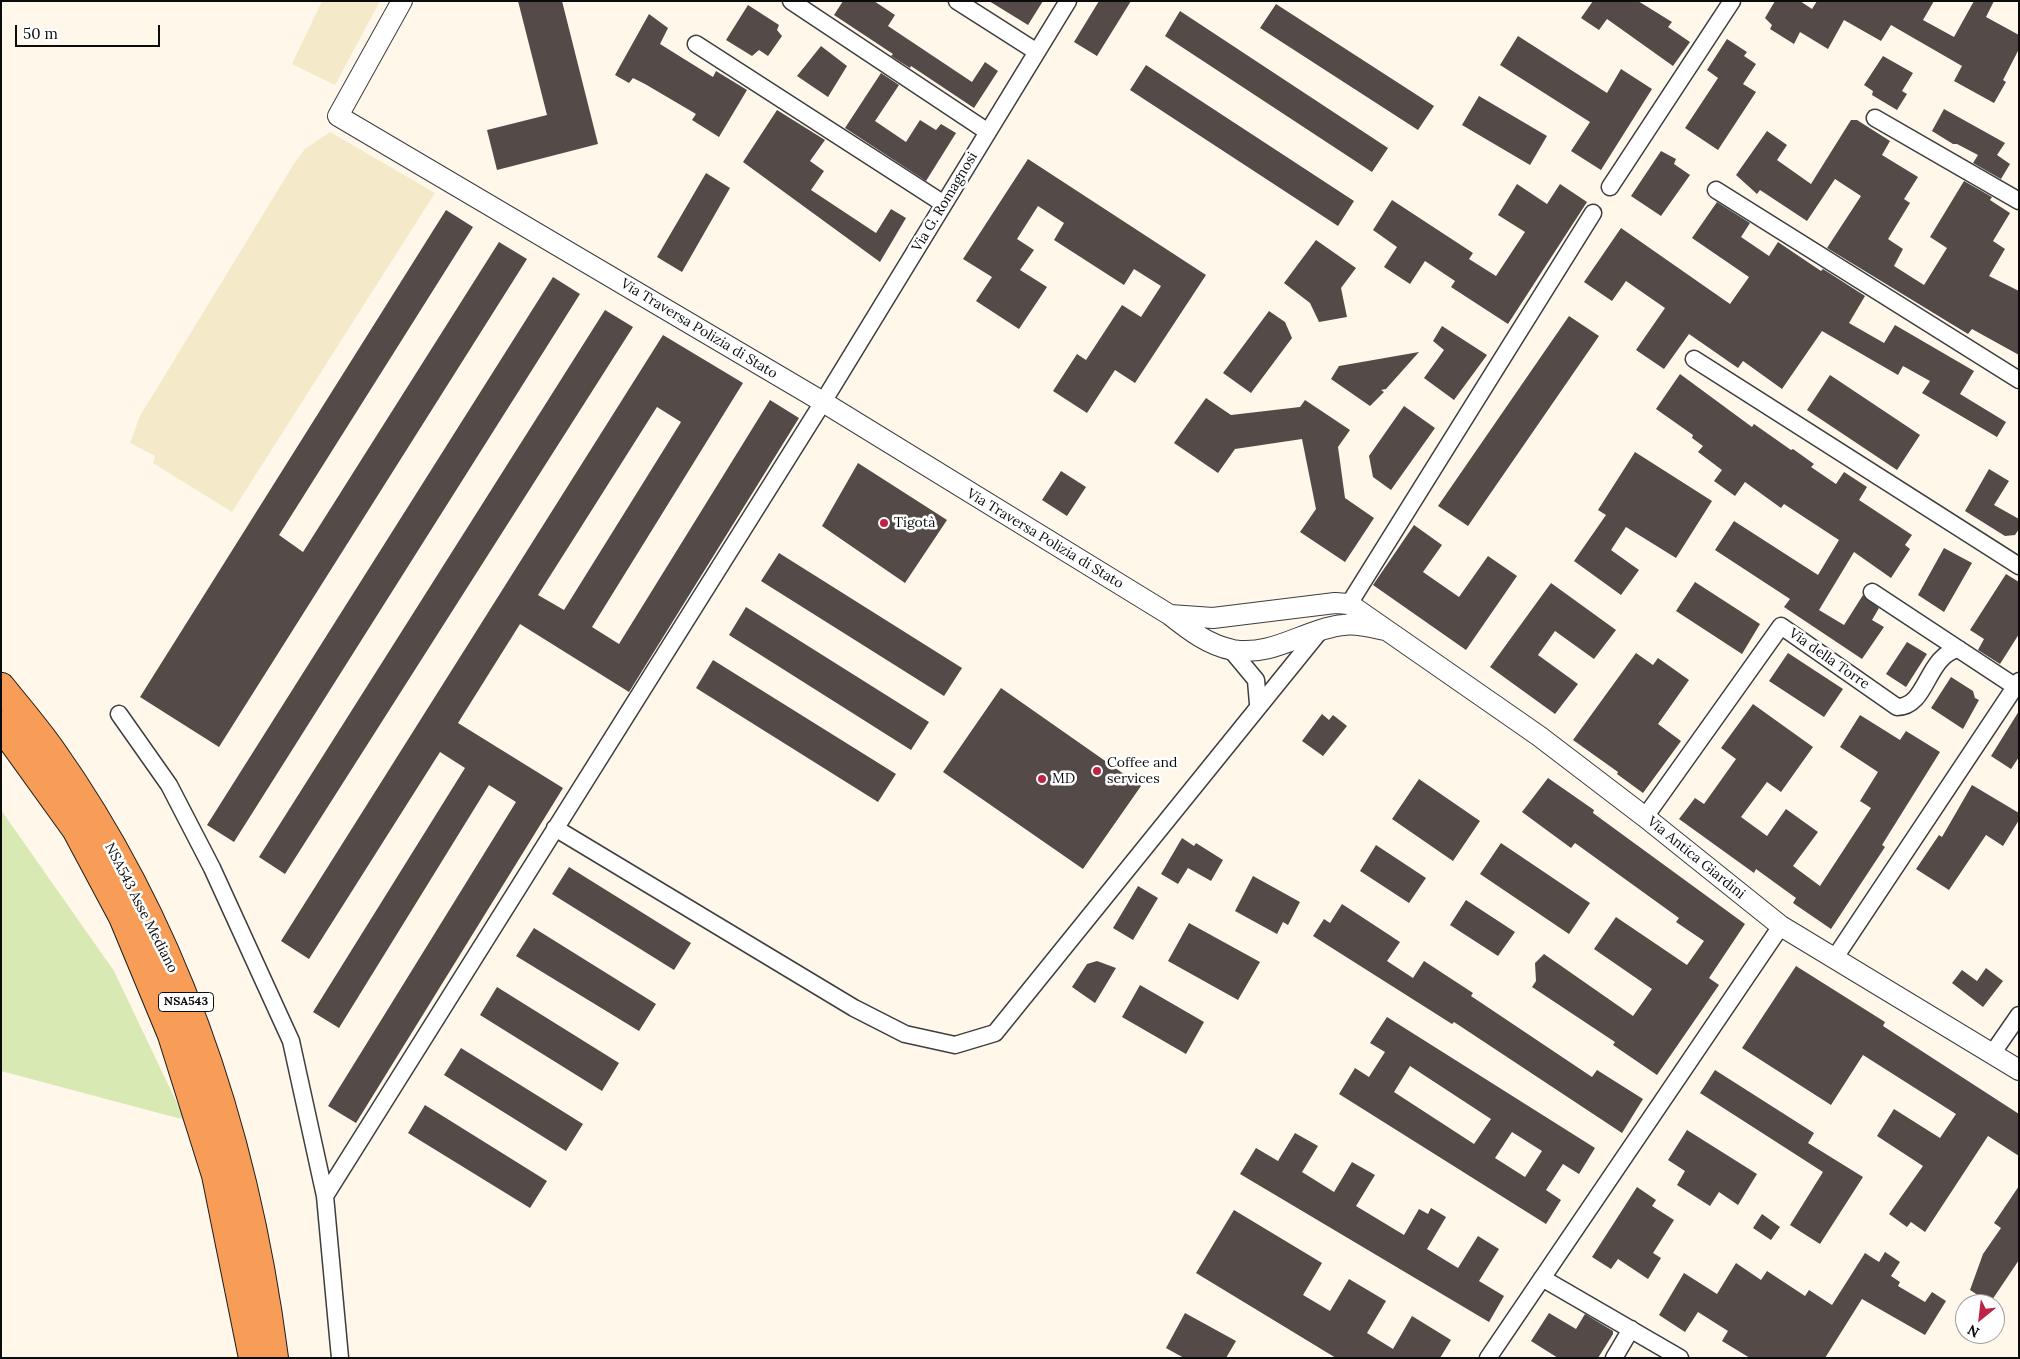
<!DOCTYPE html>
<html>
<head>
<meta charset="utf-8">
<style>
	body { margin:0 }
	#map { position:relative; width:2020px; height:1359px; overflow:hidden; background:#fff7e9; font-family:Lora,serif }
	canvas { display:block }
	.frame { position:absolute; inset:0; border:2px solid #0b0b0b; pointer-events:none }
	.north { position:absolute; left:1955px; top:1294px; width:50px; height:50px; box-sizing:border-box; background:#fff; border:1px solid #9d9d9d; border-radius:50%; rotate:209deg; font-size:14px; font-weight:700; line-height:20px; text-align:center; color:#0b0b0b }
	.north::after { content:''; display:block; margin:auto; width:18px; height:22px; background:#bc2344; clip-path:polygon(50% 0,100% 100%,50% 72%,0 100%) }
	.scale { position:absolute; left:15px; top:25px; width:145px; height:22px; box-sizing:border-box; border:2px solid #0b0b0b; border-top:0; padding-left:6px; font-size:15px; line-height:18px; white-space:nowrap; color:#0b0b0b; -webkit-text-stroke:4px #fff; paint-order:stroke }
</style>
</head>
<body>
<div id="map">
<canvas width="2020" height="1359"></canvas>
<div class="frame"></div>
<div class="north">N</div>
<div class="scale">50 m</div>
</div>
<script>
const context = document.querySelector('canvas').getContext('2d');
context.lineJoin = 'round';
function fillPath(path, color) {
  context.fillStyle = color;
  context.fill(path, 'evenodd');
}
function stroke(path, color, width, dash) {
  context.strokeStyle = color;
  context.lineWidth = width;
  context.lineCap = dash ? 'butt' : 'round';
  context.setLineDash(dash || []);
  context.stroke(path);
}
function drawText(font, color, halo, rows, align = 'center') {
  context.font = font + ' Lora,serif';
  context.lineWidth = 5;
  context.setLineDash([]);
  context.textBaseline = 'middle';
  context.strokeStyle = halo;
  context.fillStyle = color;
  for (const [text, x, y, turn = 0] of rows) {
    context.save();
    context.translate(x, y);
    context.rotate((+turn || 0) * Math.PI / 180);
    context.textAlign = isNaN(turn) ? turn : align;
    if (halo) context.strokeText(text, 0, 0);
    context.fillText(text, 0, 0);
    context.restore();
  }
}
const farmland = new Path2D(`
	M322,1H380L335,85L292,64Z
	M330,132L435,193L232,512L153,463L155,456L130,443L140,416L295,162L305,149Z`);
const green = new Path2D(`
	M1,810L114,971L185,1120L1,1071Z`);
const building = new Path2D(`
	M518,1H562L598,144L497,170L487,130L547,115Z
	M843,1H874L895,15L888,26L972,82L985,62L998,71L974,108L911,66L910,68L891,56L893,54L834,15Z
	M989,1H1043L1028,25Z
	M1099,1H1131L1097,56L1074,42Z
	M1593,1H1638L1672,22L1668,27L1690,42L1673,66L1607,19L1599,30L1581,18Z
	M1775,1H1800L1812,9L1817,1H1934L1923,20L1954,37L1974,1H1994L1986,17L2019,35V49L2003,80L2006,82L1994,103L1954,81L1962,66L1891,25L1881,41L1844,20L1828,49L1800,32L1794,44L1770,29L1772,25L1765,18Z
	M1276,4L1434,106L1418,130L1260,28Z
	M748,5L779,25L777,30L782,36L768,56L759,50L752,56L726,40Z
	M1180,11L1388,148L1372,172L1165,36Z
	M649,14L668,28L660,44L713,77L716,71L747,90L719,137L692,120L696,114L645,84L633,78L629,83L615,75Z
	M1518,36L1607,93L1621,69L1652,89L1601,170L1571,151L1590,122L1500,65Z
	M1727,39L1747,52L1744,56L1756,64L1743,84L1756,92L1718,150L1685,128L1718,78L1707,70Z
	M821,46L847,66L828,97L797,76Z
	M1883,56L1913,73L1902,91L1907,94L1897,110L1872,95L1873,91L1864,85Z
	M1146,65L1354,201L1338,226L1130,90Z
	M881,73L899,85L875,121L906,142L920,120L936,130L941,124L956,133L926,181L845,128Z
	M1479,96L1547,136L1530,165L1462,125Z
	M1944,109L2005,143L1997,155L2010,164L2001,179L1973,163L1978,155L1957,144H1953L1932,131Z
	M777,110L825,140L810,161L824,171L811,190L876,233L891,209L906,218L880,262L743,162Z
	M1851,120H1857L1890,141L1882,155L1918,177L1904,199L1910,203L1888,239L1903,249L1894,266L1924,285L1947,248L1930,237L1964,181L1992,197L1990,200L2010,213L1993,241L2005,249L1989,276L2019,291V355L1972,329L1968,334L1827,248L1861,196L1835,179L1807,221L1760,190L1757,194L1736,175L1767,131L1787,145L1777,160L1811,184Z
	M1661,151L1676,159L1674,164L1690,175L1661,216L1631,196Z
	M1028,159L1206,275L1135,383L1115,370L1087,413L1053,391L1077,354L1086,360L1122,305L1141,317L1161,286L1134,269L1124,285L1054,240L1064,223L1038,206L1017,239L1034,250L1020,270L1047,287L1019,329L976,301L992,277L963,259Z
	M706,173L730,188L682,272L657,257Z
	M1517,184L1547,204L1560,184L1587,202L1508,324L1451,287L1455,281L1425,261L1410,284L1384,267L1397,247L1373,230L1392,200L1473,253L1469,259L1496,276L1525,232L1498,215Z
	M1717,202L1750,223L1741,237L1769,256L1778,242L1821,271L1823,269L1865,296L1849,323L1884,343L1895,325L1974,371L1960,394L2006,422L1997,437L1922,393L1930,381L1903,366L1898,375L1822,331L1782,389L1743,361L1738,368L1689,334L1664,369L1636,350L1665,308L1626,281L1612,301L1584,282L1621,228L1730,304L1749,277L1692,238Z
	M446,210L473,227L279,535L303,552L499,242L527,259L219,747L140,697Z
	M1316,240L1356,268L1341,288L1347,317L1319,322L1310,303L1284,283Z
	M553,277L580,294L234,842L207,825Z
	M605,310L633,327L285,874L259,857Z
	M1269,311L1285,322L1292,338L1251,393L1223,373Z
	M1569,316L1599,336L1468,526L1438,506Z
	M1442,326L1487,355L1454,400L1424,378L1444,350L1433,341Z
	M663,335L743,383L592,627L619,644L770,400L799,418L629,692L520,624L458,723L563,788L356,1123L328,1106L516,802L489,785L339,1028L313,1012L465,768L440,752L309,959L281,941ZM657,407L681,422L564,610L538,595Z
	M1419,352L1386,389L1381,390L1384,392L1370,406L1331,379L1339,366Z
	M1680,374L1752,427L1754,424L1791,450L1793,449L1814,464L1811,467L1836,484L1844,472L1867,487L1859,500L1912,535L1905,545L1910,549L1891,578L1854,552L1819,610L1844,625L1863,595L1879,608L1872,620L1884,627L1862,659L1784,607L1790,599L1715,550L1734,521L1818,575L1839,540L1784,504L1781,508L1745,482L1735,496L1714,481L1722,470L1698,452L1703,446L1692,438L1693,435L1656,409Z
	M1830,375L1920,435L1897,470L1807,410Z
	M1206,398L1231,415L1300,407L1305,400L1350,430L1338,447L1345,498L1374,518L1345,562L1300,532L1316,509L1302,439L1235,449L1218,473L1174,443Z
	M1404,406L1435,428L1391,490L1373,477L1369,456Z
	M1635,452L1712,501L1676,558L1626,527L1611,550L1639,570L1621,595L1574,561L1606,515L1598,510Z
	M858,463L947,520L905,583L822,526Z
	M1989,469L2009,481L1994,505L2019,519V529L2015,535L2005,536L1965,511Z
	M1061,471L1086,487L1067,516L1042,500Z
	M1414,525L1442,545L1423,572L1459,597L1488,556L1517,576L1466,650L1373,585Z
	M1944,548L1972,563L1944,612L1918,595Z
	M779,553L962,668L944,696L761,581Z
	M2006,574L2019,582V634L2000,664L1978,650L1984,639L1970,630Z
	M1695,582L1760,624L1742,654L1676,611Z
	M1551,583L1616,630L1594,659L1555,631L1538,655L1578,684L1555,714L1490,667Z
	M746,607L929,722L911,750L729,635Z
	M1907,642L1927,654L1906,687L1886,674Z
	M1636,653L1653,665L1658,658L1689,680L1658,724L1681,741L1643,793L1617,774L1618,772L1573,740Z
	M1788,653L1843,689L1824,717L1769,681Z
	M713,660L896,774L878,802L696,688Z
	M1951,677L1973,691L1975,698L1979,700L1963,729L1931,708Z
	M1001,688L1141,786L1083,869L943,772Z
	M1753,704L1813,747L1781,792L1767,782L1741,817L1767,836L1786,809L1818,832L1793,866L1820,886L1871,808L1860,801L1878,772L1840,747L1860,715L1900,740L1906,731L1940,752L1882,845L1885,847L1831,929L1793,903L1796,898L1756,869L1754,873L1679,819L1695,798L1704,804L1736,759L1721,748Z
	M2019,711V757L2011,769L1991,756Z
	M1322,714L1329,720L1333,715L1347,726L1323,756L1302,741Z
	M1548,778L1594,810L1593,813L1745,924L1709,978L1719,985L1657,1075L1613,1045L1615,1042L1532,987L1536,981L1535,963L1544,954L1633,1016L1652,989L1594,949L1616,917L1687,965L1704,941L1676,922L1679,918L1575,843L1571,848L1522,812Z
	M1419,779L1480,821L1453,861L1392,819Z
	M1972,785L2019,813V820L2003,846L1986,835L1949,890L1916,869L1939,835L1942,837Z
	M1182,838L1194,846L1196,843L1223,860L1211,881L1188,868L1178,884L1161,874Z
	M1501,843L1590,903L1569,934L1480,874Z
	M1376,845L1426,878L1409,903L1360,871Z
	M569,867L691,943L674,970L552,894Z
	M1253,876L1300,902L1288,925L1283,922L1277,934L1235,911Z
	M1138,886L1158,898L1133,940L1113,928Z
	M1466,900L1515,932L1498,956L1450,925Z
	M1342,904L1400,942L1387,961L1413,978L1424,961L1473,993L1471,996L1592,1077L1597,1070L1643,1099L1622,1133L1454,1022L1452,1024L1313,936L1324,919L1330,923Z
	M1189,923L1260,962L1238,1000L1168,961Z
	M534,928L656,1004L639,1031L516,956Z
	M1097,961L1116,968L1095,1003L1072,987L1087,964Z
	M1796,966L1885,1022L1883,1026L2019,1114V1156L1988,1136L1925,1232L1911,1222L1907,1227L1889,1214L1923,1166L1877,1136L1894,1109L1940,1138L1956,1114L1863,1055L1831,1105L1742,1048Z
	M1986,968L2003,981L1983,1007L1952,983L1962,970L1977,981Z
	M1140,985L1204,1022L1186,1054L1122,1017Z
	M497,987L619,1063L602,1091L480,1015Z
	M1387,1017L1595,1148L1579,1174L1563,1164L1546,1190L1561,1200L1546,1224L1339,1094L1355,1068L1369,1077L1385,1052L1370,1043ZM1410,1066L1491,1119L1474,1144L1394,1092ZM1512,1132L1542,1151L1525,1177L1495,1158Z
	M461,1048L583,1124L566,1151L444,1075Z
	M1715,1070L1814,1133L1808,1143L1863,1177L1820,1244L1790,1225L1823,1172L1700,1093Z
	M425,1105L547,1181L530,1208L408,1133Z
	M1687,1130L1757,1174L1738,1205L1719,1192L1710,1206L1677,1185L1685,1171L1668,1160Z
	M1295,1133L1318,1146L1302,1172L1334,1192L1352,1162L1375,1175L1356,1206L1404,1235L1419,1209L1428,1214L1431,1208L1446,1217L1427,1249L1458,1268L1478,1236L1499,1249L1479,1281L1504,1296L1489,1322L1240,1174L1256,1148L1278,1161Z
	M2019,1186V1260L1990,1303L1970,1290L1983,1254L2001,1228L1994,1223Z
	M1637,1187L1656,1200L1652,1206L1674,1220L1653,1253L1661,1258L1648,1279L1618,1259L1611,1269L1592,1257Z
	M1234,1210L1322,1263L1303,1295L1330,1311L1349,1279L1386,1301L1367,1333L1393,1349L1412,1316L1451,1340L1440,1358H1336L1196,1273Z
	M1762,1214L1780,1227L1771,1240L1753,1228Z
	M1885,1252L1900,1262L1891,1276L1900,1282L1898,1286L1925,1302L1932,1292L1946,1301L1925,1335L1862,1299L1825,1358H1750L1722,1341L1728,1331L1698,1312L1685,1332L1659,1315L1684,1273L1717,1294L1736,1263L1761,1280L1767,1271L1805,1296L1809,1290L1832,1305L1865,1253L1879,1262Z
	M1185,1313L1236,1341L1226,1358H1184L1166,1348Z
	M1549,1313L1576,1329L1585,1314L1613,1331V1334L1598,1358H1558L1531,1341Z`);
const minor = new Path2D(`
	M791,1L988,132
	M957,1L1037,52
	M696,44L944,204
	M1875,118L2019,201
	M1610,187L1732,1
	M1716,190L2019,380
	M1694,359L2019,566
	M1872,592L2019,689
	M1349,604L1593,213
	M1231,650L1256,680L1258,704
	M119,714L169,785L212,868L291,1041L325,1196L340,1358
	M1645,817L1781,626L1897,707C1928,707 1926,655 1959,649
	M555,828L854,1008L905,1034L955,1045L995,1033L1320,631
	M1834,959L2019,681
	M1992,1054L2019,1015
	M325,1196L823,402L1068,1
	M1542,1278L1680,1358
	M1488,1358L1781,926
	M1614,1358L1631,1329`);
const tertiary = new Path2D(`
	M402,1L338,116L823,402L1170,615C1189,630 1208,645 1233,650C1273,657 1305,629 1343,625C1357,623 1371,627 1385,630
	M1170,615L1213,618L1335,603L1349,604L1539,736L1645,817L1781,926L2019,1070`);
const trunk = new Path2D(`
	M1,687C17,707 35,728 50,749C178,929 246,1141 274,1358
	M1,725L76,829L123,917L172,1035L216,1175L253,1358`);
const markers = [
	[884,523,5,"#bc2344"],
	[1097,771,5,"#bc2344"],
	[1042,779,5,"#bc2344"]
];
const shields = [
	[186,1002,55]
];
const shieldNames = [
	["NSA543",186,1002]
];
const streetNames = [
	["Via G. Romagnosi",945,202,-59],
	["Via Traversa Polizia di Stato",699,329,31],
	["Via Traversa Polizia di Stato",1045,539,31],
	["Via della Torre",1829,659,35],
	["Via Antica Giardini",1696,858,39],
	["NSA543 Asse Mediano",141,908,63]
];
const poiNames = [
	["Tigotà",894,523],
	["Coffee and",1107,763],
	["services",1107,779],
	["MD",1052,779]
];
fillPath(farmland, '#f4eaca');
fillPath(green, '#d8e9b4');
fillPath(building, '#544a48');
stroke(minor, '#3e3e3e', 19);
stroke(tertiary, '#3e3e3e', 22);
stroke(trunk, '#1c1c1c', 30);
stroke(minor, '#fff', 16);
stroke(tertiary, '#fff', 20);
stroke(trunk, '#f89d57', 28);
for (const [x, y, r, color] of markers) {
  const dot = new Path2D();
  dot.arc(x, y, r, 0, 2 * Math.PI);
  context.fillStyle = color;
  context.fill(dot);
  stroke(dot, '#fff', 2);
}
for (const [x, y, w] of shields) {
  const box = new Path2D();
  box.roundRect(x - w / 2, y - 9.5, w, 19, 4);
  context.fillStyle = '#fff';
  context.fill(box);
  stroke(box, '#0b0b0b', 1);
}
drawText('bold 12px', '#0b0b0b', null, shieldNames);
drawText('14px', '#0b0b0b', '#fff', streetNames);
drawText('14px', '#0b0b0b', '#fff', poiNames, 'left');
</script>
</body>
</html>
